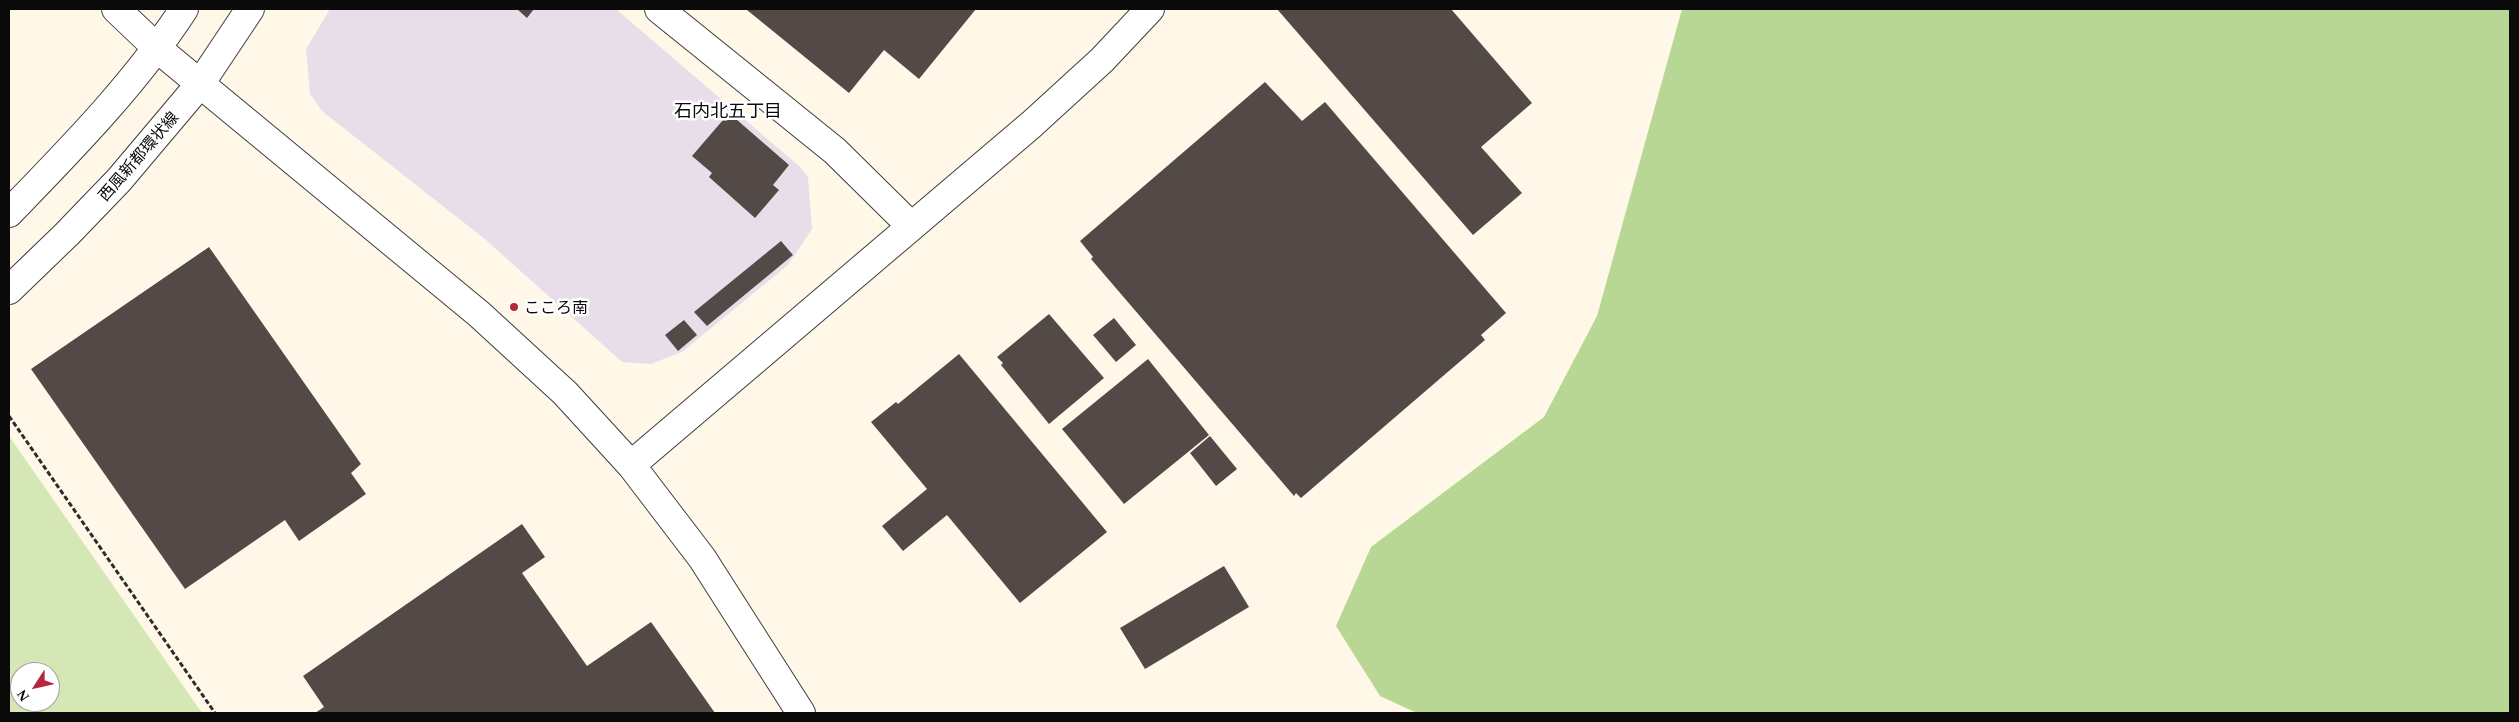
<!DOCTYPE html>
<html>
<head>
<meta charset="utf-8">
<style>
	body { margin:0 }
	#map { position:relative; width:2519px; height:722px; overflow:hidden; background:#fff8e8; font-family:Georgia,serif }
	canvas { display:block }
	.frame { position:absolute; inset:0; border:10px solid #0a0a0a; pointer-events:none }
	.north { position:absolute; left:10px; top:662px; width:50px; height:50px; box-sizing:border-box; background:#fff; border:1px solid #9d9d9d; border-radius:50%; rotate:235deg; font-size:14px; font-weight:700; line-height:20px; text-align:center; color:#0a0a0a }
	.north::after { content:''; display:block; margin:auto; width:18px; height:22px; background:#b6273d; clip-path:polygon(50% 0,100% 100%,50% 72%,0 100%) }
</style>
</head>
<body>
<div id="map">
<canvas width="2519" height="722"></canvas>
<div class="frame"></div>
<div class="north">N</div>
</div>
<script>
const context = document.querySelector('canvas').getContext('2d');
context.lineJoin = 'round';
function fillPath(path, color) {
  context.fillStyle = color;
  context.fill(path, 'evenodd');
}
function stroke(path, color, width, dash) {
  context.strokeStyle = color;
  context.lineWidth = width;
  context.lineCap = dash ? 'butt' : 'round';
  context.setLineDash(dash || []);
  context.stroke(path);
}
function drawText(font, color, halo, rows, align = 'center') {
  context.font = font + ' Georgia,"Noto Sans JP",serif';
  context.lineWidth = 5;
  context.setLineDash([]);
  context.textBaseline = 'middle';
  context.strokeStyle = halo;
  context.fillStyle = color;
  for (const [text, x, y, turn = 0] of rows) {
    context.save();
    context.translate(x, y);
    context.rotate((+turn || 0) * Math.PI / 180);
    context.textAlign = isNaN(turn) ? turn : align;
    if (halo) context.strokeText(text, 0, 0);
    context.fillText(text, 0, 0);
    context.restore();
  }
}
const industrial = new Path2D(`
	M330,9H616L799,166L808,177L812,229L788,265L682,352L651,364L622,362L486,240L322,111L310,94L306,49Z`);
const green = new Path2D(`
	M9,436L202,713H9ZM20,672H50V702H20Z`);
const forest = new Path2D(`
	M1682,9H2510V713H1417L1380,696L1336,626L1371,547L1544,417L1597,316Z`);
const building = new Path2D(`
	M517,9H534L527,18Z
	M748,9H976L919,79L884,50L849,93L747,10Z
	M1277,9H1451L1532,103L1481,147L1522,193L1473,235Z
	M1265,82L1302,121L1325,102L1506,313L1481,335L1485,340L1301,498L1296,493L1294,496L1091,259L1093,257L1080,241Z
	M729,113L789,165L773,185L779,190L755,218L709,177L712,173L692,156Z
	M781,241L793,255L707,326L694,312Z
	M209,247L361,464L351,473L366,494L299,541L285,520L185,589L31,369Z
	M1049,314L1104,378L1049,424L1001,365L1003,363L997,357Z
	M1114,318L1136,345L1116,362L1093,335Z
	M684,320L697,335L678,351L665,335Z
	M959,354L1107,532L1020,603L947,515L903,551L882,526L927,489L871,422L896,402L898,404Z
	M1148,359L1209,435L1124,504L1062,429Z
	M1210,436L1237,469L1216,486L1190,453Z
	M522,524L545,557L522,573L587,666L651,622L715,713H315L324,707L303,676Z
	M1224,566L1249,607L1145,669L1120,628Z`);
const path = new Path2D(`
	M9,416L215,713`);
const minor = new Path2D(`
	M116,9L158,49
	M659,9L835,151L911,226
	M801,713L702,558L631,465L1032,124L1102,60L1150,9`);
const tertiary = new Path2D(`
	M158,49L479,314L565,393L631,465
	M9,213C71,149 135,84 184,9
	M9,290L67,234L119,180L200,84L250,9`);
const markers = [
	[514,307,5,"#b6273d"]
];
const streetNames = [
	["西風新都環状線",138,156,-49]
];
const poiNames = [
	["こころ南",524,307]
];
const neighbourhoodNames = [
	["石内北五丁目",728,110]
];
fillPath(industrial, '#e7deea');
fillPath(green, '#d4e7b4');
fillPath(forest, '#b9d794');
fillPath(building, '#534a47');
stroke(minor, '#3d3d3d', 30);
stroke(tertiary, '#3d3d3d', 30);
stroke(path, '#2c2c2c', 3, [5, 2.5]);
stroke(minor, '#fff', 28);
stroke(tertiary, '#fff', 28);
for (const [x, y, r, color] of markers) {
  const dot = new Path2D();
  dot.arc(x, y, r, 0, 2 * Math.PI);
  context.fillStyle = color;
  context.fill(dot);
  stroke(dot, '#fff', 2);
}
drawText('16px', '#0a0a0a', '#fff', streetNames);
drawText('16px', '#0a0a0a', '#fff', poiNames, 'left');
drawText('18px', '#0a0a0a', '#fff', neighbourhoodNames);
</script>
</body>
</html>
